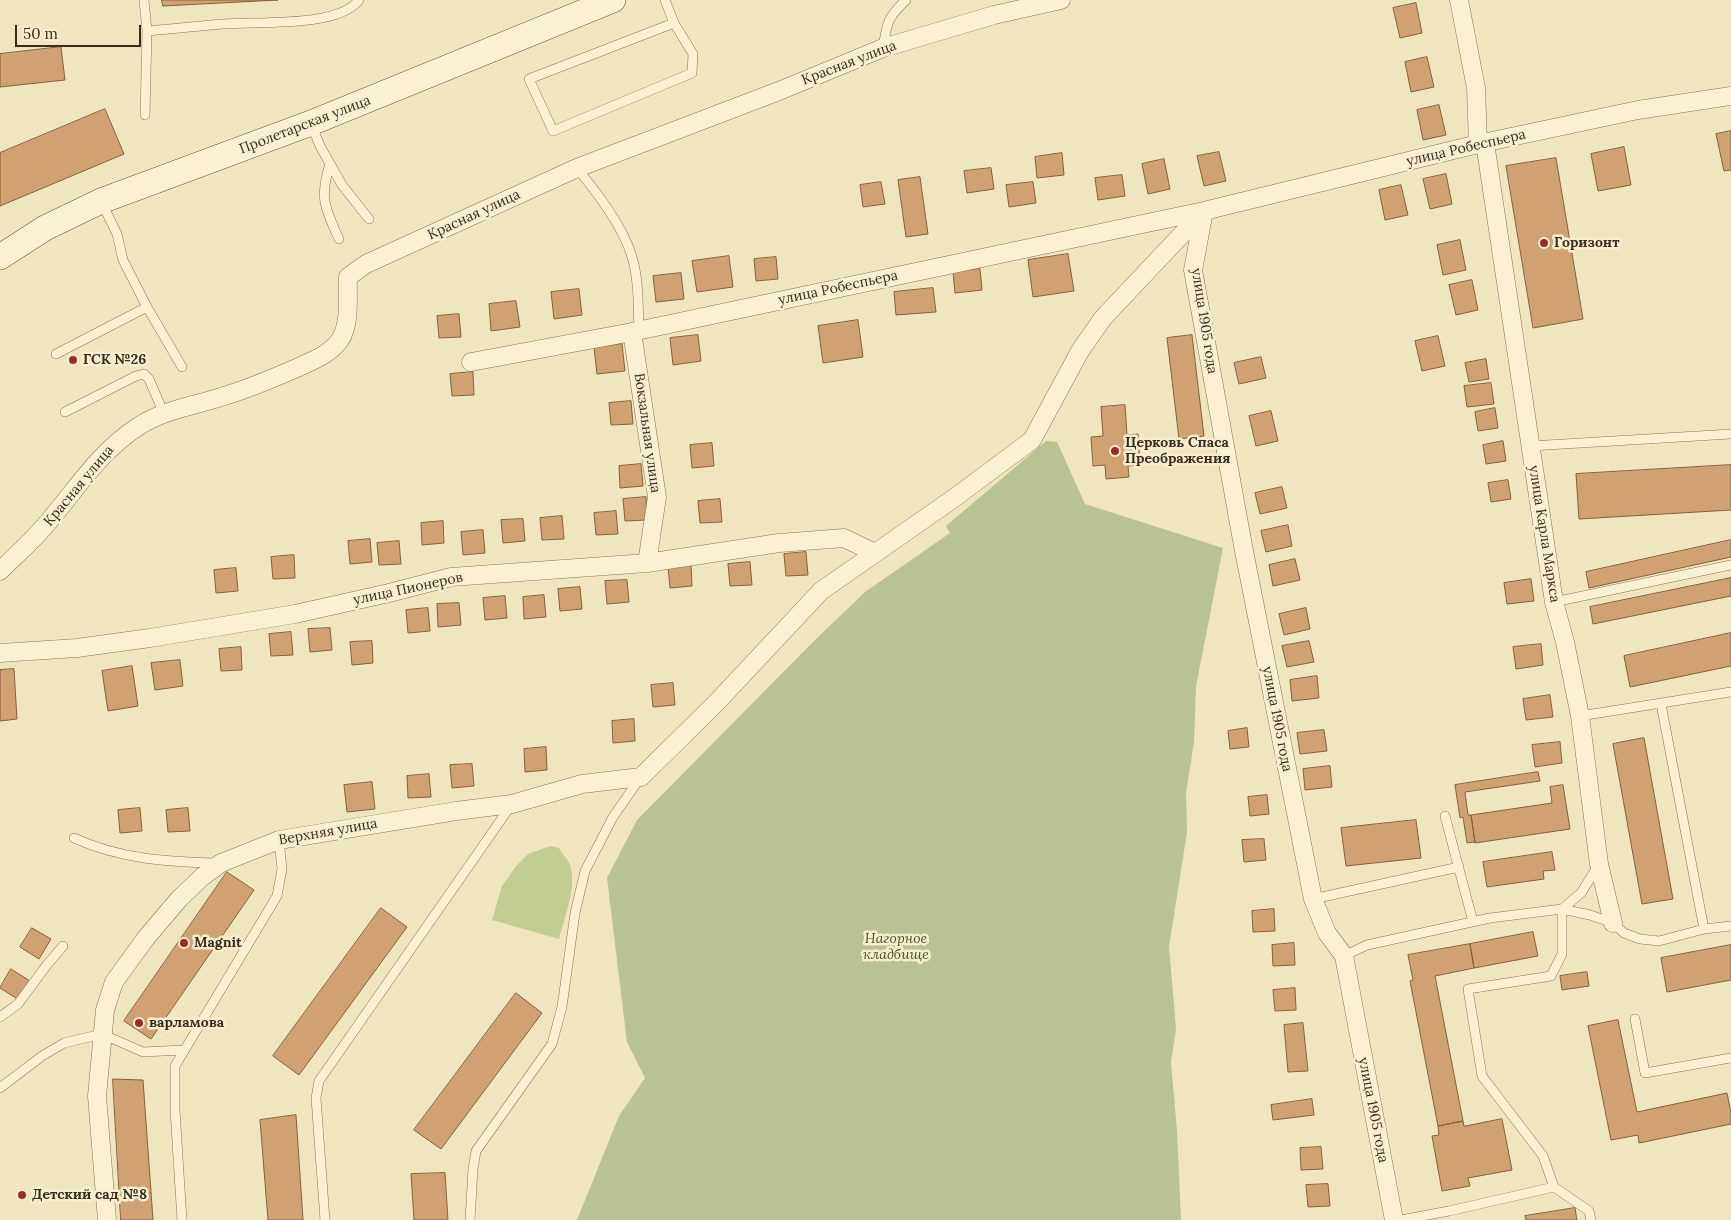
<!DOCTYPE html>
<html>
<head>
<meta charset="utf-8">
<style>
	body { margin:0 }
	#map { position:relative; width:1731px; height:1220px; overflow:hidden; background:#efe5bf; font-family:Lora,serif }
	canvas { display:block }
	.scale { position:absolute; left:15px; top:25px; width:126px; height:22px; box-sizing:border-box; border:2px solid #372b1c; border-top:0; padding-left:6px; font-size:15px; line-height:18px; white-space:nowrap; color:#372b1c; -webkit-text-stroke:4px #f6eecf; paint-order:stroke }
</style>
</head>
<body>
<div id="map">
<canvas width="1731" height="1220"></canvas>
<div class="scale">50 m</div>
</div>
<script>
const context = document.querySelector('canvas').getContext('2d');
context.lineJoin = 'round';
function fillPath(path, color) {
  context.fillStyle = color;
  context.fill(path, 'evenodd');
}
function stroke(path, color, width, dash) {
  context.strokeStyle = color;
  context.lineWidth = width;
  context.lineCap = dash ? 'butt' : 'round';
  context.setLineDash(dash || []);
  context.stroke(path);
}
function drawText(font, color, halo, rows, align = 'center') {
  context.font = font + ' Lora,serif';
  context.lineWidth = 5;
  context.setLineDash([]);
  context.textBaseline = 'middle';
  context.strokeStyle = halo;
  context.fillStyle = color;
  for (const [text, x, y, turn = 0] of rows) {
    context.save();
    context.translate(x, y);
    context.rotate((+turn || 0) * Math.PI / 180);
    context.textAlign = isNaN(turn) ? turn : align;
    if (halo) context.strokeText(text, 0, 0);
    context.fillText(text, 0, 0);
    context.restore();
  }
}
const green = new Path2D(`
	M550,846L559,848C562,854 568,859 570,865C577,888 565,915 559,939L492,920L502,886L517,865L528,854Z`);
const cemetery = new Path2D(`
	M1046,441L1057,442L1085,504L1223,548L1196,686L1194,742L1186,793L1187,832L1169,947L1176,1029L1171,1062L1177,1131L1181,1220H577L619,1116L645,1078L627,1042L607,878L637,820L814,641L865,592L950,533L946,526Z`);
const building = new Path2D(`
	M162,0H278L163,6Z
	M1416,3L1422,33L1400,38L1393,8Z
	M61,47L65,80L0,87V54Z
	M1427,57L1434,87L1411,92L1405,62Z
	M1439,105L1446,135L1423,140L1417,110Z
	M105,109L124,154L0,206V153Z
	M1731,131V170L1724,171L1716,134Z
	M1624,147L1631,185L1598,191L1591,154Z
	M1219,152L1226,181L1204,186L1197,156Z
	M1062,153L1064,175L1037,178L1035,157Z
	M1556,158L1583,319L1533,328L1506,166Z
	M1164,159L1170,189L1148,194L1142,164Z
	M991,168L994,189L967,193L964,171Z
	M1446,174L1452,204L1430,209L1423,179Z
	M1122,175L1125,196L1098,200L1095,178Z
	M920,177L928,234L906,237L898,180Z
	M881,182L885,204L863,207L860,185Z
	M1033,182L1036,203L1009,207L1006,185Z
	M1401,185L1408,215L1385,220L1379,190Z
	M1460,240L1466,270L1443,275L1437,245Z
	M1068,254L1074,291L1033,297L1028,260Z
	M729,256L733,287L697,292L692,261Z
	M776,257L778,279L756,281L754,259Z
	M980,269L982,290L955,293L953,272Z
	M681,273L684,299L656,302L653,276Z
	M1472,280L1478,310L1456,315L1449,285Z
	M933,288L936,312L896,315L894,292Z
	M579,289L582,315L554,319L551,292Z
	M516,301L520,327L491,331L489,304Z
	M459,314L461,337L439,338L437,316Z
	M858,320L863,357L823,363L818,326Z
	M698,335L701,361L673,365L670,338Z
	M1192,335L1204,436L1179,439L1167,338Z
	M1438,336L1445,366L1422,371L1415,341Z
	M622,344L625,371L597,374L594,348Z
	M1261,357L1266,378L1239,384L1234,363Z
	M1486,359L1489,379L1469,382L1465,363Z
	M473,372L474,395L452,396L450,374Z
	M1491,383L1494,404L1467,407L1464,386Z
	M631,401L633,424L611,425L609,403Z
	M1125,405L1127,435L1138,434L1140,465L1128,466L1129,477L1106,479L1105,465L1093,466L1091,437L1103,436L1101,407Z
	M1495,408L1498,428L1478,431L1475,412Z
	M1271,411L1278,441L1256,446L1249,416Z
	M1503,441L1506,461L1486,464L1483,445Z
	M712,443L714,466L692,468L690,445Z
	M641,464L643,486L620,488L619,466Z
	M1731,465V510L1579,519L1576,474Z
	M1508,480L1511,499L1491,502L1488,483Z
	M1282,487L1287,508L1260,514L1255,493Z
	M646,497L647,520L625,521L623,499Z
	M720,499L722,522L700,523L698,501Z
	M616,511L618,534L596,535L594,513Z
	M562,516L564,539L542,540L540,518Z
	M523,519L525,541L503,543L501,520Z
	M443,521L444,543L422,545L421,523Z
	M1288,525L1292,546L1266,552L1261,531Z
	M483,530L485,553L463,555L461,532Z
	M370,539L372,562L350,564L348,541Z
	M1731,540V557L1589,588L1586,572Z
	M399,541L401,564L379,565L377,543Z
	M806,552L808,575L786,576L784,554Z
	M294,555L295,578L273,579L271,557Z
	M1295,559L1300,580L1273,586L1269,565Z
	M750,562L752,585L730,586L728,564Z
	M691,564L692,586L670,588L668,566Z
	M236,568L238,591L216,593L214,570Z
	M1731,578V596L1593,624L1590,607Z
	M1531,579L1534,601L1507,604L1504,583Z
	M627,580L629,602L607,604L605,581Z
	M580,587L582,609L560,611L558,589Z
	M544,595L546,617L524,619L523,597Z
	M505,596L507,618L485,620L483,598Z
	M459,603L461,625L438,627L437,604Z
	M428,608L430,631L408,633L406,610Z
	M1306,608L1310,629L1284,635L1279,614Z
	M330,628L332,650L310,652L308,629Z
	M291,632L293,655L271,656L269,634Z
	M1731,633V666L1630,687L1624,656Z
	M372,641L373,663L352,665L350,642Z
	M1309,641L1314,662L1287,667L1282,646Z
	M1541,644L1543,665L1516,669L1513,647Z
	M241,647L242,670L221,671L219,649Z
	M180,660L183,686L155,690L151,663Z
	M132,666L138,706L108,711L102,671Z
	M14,669L17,719L0,721V670Z
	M1317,676L1319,698L1292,701L1290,680Z
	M673,683L675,705L653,707L651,685Z
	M1550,695L1553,717L1526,720L1523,699Z
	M634,719L635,741L613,743L612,721Z
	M1247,728L1249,747L1230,749L1228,731Z
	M1324,730L1327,751L1300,754L1297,733Z
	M1644,738L1673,899L1642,904L1613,744Z
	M1560,742L1562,763L1535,767L1532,745Z
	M546,747L547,770L525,772L524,749Z
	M472,764L474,786L452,788L450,765Z
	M1330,766L1332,787L1305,790L1303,769Z
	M1538,772L1540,781L1465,792L1468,815H1471L1475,842L1467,843L1463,817L1460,818L1455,785Z
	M429,774L431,797L408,798L407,776Z
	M372,782L375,809L347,812L344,785Z
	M1563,785L1570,829L1475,843L1471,815L1552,803L1550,787Z
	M1267,795L1269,814L1250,816L1248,797Z
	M140,808L142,831L120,833L118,810Z
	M188,808L190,831L168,832L166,810Z
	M1416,820L1421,858L1346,866L1341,828Z
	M1264,839L1266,860L1244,862L1242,840Z
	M1552,852L1555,870L1543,871L1544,879L1487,887L1483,862Z
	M227,872L254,890L151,1039L124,1021Z
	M381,908L407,927L299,1075L273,1056Z
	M1274,909L1275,931L1253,932L1252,911Z
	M32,928L51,939L39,959L20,947Z
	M1533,932L1538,956L1474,968L1470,944Z
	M1294,943L1295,965L1273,966L1272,945Z
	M1470,944L1474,968L1435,976L1463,1121L1438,1126L1410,981L1413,980L1408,955Z
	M1731,945V980L1667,992L1661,958Z
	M11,969L30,981L19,1000L0,988Z
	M1587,972L1589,986L1562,990L1560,976Z
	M1295,988L1296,1010L1275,1011L1273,990Z
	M516,993L542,1013L441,1149L414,1130Z
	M1618,1020L1637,1112L1727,1093L1731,1113V1124L1639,1143L1638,1135L1611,1140L1588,1026Z
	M1303,1023L1308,1071L1288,1072L1284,1025Z
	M113,1079L143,1080L153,1220H121Z
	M1312,1099L1314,1115L1273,1120L1271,1105Z
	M296,1115L303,1220H268L260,1120Z
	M1502,1119L1512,1170L1468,1178L1470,1186L1442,1191L1432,1136L1439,1135L1438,1126L1463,1121L1464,1126Z
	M1321,1147L1323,1169L1301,1170L1300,1148Z
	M445,1173L448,1220H414L411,1174Z
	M1328,1184L1330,1206L1308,1207L1306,1185Z
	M1575,1208L1577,1220H1526L1525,1216Z`);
const service = new Path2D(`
	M144,0L147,31L145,115
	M665,0L674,23L693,54L692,73L553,131L529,79L674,23
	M147,31C173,29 198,26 223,24C256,21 338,28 359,0
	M883,48C887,23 887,18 906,0
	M311,124L320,146L342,185L369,219
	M330,164C319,198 325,208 339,239
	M577,168C597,193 623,226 632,257C639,280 638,306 639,330
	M101,201L117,234L123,260L147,307L182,367
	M56,354L147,307
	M65,412L128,380L136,376L144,374L149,379L164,414
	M1530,446L1731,434
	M1554,602L1731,565
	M1661,704L1704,929
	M1580,716L1731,692
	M1445,816L1473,922
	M74,838C120,859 167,862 217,863
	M1313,899L1459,867
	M1562,909V954L1551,976L1468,989L1482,1076L1543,1156L1554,1187L1589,1211L1591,1220
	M1562,909L1581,893L1598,866
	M1344,956L1367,945L1490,918L1562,909L1590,915L1613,923L1624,933L1640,939L1659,941L1704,929L1731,926
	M0,1017L18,1004L46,966L63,946
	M1635,1019L1645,1073L1731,1058
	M0,1088L42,1056L64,1043L102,1034L143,1052L183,1050
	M182,1220L175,1110V1066L277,896L282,869L279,840
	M325,1220L316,1098L319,1081L512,804
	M470,1220L473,1169L476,1151L552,1044L562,1007L575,913L585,871L613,817L640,778
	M1401,1220L1449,1211L1554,1187`);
const minor = new Path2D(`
	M1459,0L1476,88L1478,144
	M1485,143L1554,602L1565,642L1580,716L1599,864L1613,923
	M1204,211L1193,270L1244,551L1313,899L1327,933L1344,956L1394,1220
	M632,332L657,497L647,563
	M471,362L632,332L1204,211L1478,144L1638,110L1731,96
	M0,571C14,557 30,543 43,528C75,492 97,453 139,426C163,410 194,406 221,397C248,389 274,378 299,367C314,360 330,354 340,340C351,323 347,296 348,277L366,264L577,168L779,91L883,48L994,15L1061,0
	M0,653L77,648L150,638L295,614L389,593L451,577L647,563L779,543L844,538L875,553
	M107,1220L97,1096L105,1010L114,982L146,938L179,899L202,877L221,863L279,840L456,811L512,804L582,784L641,777L716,703L821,591L957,496L1032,440L1080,351L1103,318L1204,211`);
const secondary = new Path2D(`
	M0,257L45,228L101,201L311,123L613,0`);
const markers = [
	[1544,243,5,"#992d25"],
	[73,360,5,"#992d25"],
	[1115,451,5,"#992d25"],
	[184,943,5,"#992d25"],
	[139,1023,5,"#992d25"],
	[22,1195,5,"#992d25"]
];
const streetNames = [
	["Красная улица",849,63,-21],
	["Пролетарская улица",305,125,-21],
	["улица Робеспьера",1466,148,-13],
	["Красная улица",474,215,-25],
	["улица Робеспьера",838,288,-12],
	["улица 1905 года",1204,321,81],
	["Вокзальная улица",647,433,82],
	["Красная улица",79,486,-50],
	["улица Карла Маркса",1544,534,81],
	["улица Пионеров",408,589,-12],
	["улица 1905 года",1277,719,79],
	["Верхняя улица",328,832,-10],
	["улица 1905 года",1373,1110,79]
];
const poiNames = [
	["Горизонт",1554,243],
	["ГСК №26",83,360],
	["Церковь Спаса",1125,443],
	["Преображения",1125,459],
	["Magnit",194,943],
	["варламова",149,1023],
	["Детский сад №8",32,1195]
];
const parkNames = [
	["Нагорное",896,939],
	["кладбище",896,955]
];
fillPath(green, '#c2cd93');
fillPath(cemetery, '#b8c292');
fillPath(building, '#cfa173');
stroke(building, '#88603c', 1);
stroke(service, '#887557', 10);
stroke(minor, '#887557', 19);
stroke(secondary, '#6a563a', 26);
stroke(service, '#faf1d2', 9);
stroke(minor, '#faf1d2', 18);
stroke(secondary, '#faf1d2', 25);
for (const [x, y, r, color] of markers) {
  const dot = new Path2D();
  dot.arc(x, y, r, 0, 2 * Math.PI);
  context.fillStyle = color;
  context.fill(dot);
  stroke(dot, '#f6eecf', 2);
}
drawText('14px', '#372b1c', '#f6eecf', streetNames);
drawText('bold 14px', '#372b1c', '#f6eecf', poiNames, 'left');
drawText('italic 14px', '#445422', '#f6eecf', parkNames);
</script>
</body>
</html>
